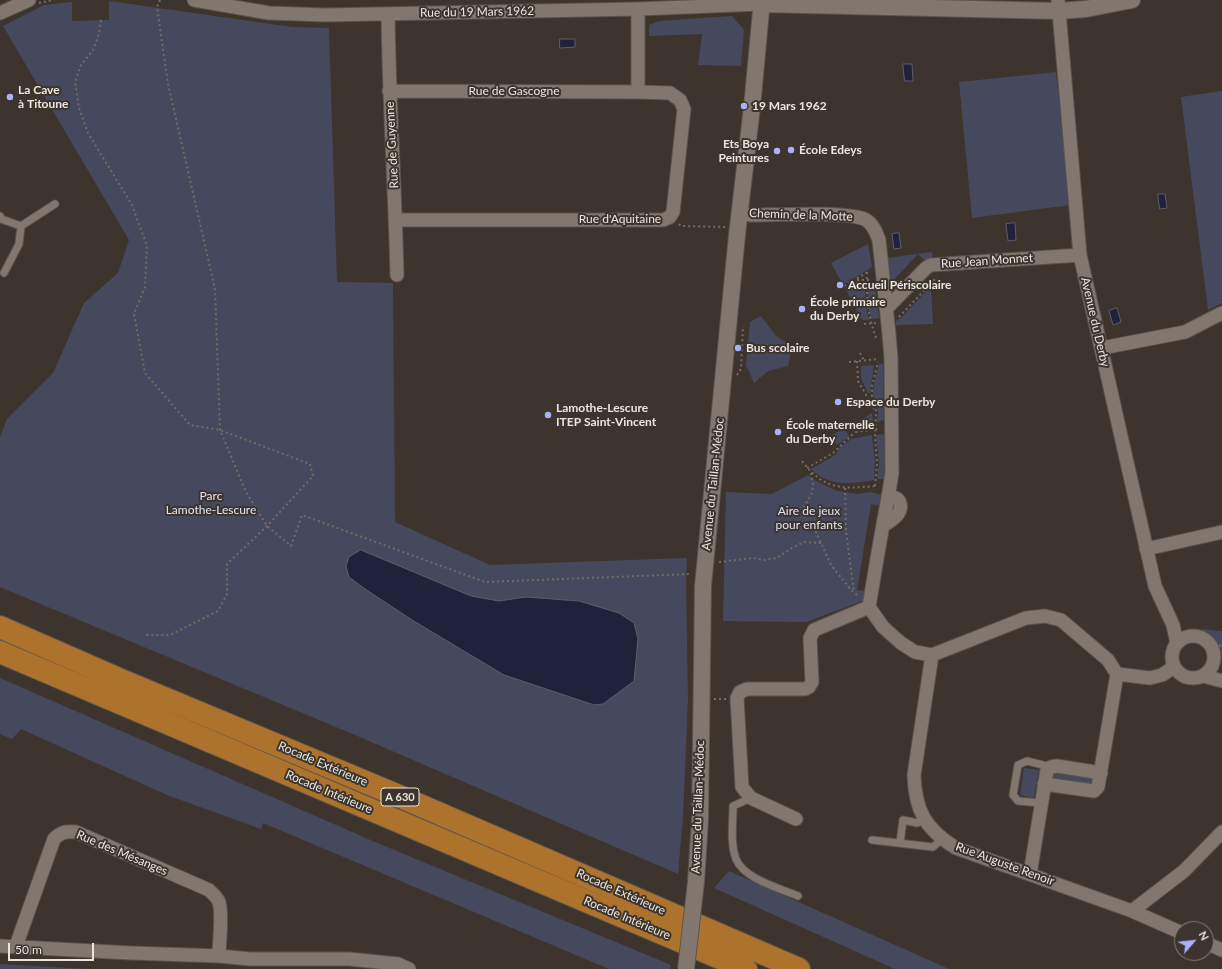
<!DOCTYPE html>
<html>
<head>
<meta charset="utf-8">
<style>
	body { margin:0 }
	#map { position:relative; width:1222px; height:969px; overflow:hidden; background:#3d352d; font-family:Lato,sans-serif }
	canvas { display:block }
	.north { position:absolute; left:1174px; top:921px; width:40px; height:40px; box-sizing:border-box; background:#3d352d; border:1px solid #827b75; border-radius:50%; rotate:62deg; font-size:11px; font-weight:700; line-height:16px; text-align:center; color:#eae5e0 }
	.north::after { content:''; display:block; margin:auto; width:14px; height:18px; background:#a9b0fc; clip-path:polygon(50% 0,100% 100%,50% 72%,0 100%) }
	.scale { position:absolute; left:8px; top:943px; width:86px; height:18px; box-sizing:border-box; border:2px solid #eae5e0; border-top:0; padding-left:5px; font-size:12px; line-height:14px; white-space:nowrap; color:#eae5e0; -webkit-text-stroke:3px #3d352d; paint-order:stroke }
</style>
</head>
<body>
<div id="map">
<canvas width="1222" height="969"></canvas>
<div class="north">N</div>
<div class="scale">50 m</div>
</div>
<script>
const context = document.querySelector('canvas').getContext('2d');
context.lineJoin = 'round';
function fillPath(path, color) {
  context.fillStyle = color;
  context.fill(path, 'evenodd');
}
function stroke(path, color, width, dash) {
  context.strokeStyle = color;
  context.lineWidth = width;
  context.lineCap = dash ? 'butt' : 'round';
  context.setLineDash(dash || []);
  context.stroke(path);
}
function drawText(font, color, halo, rows, align = 'center') {
  context.font = font + ' Lato,sans-serif';
  context.lineWidth = 4;
  context.setLineDash([]);
  context.textBaseline = 'middle';
  context.strokeStyle = halo;
  context.fillStyle = color;
  for (const [text, x, y, turn = 0] of rows) {
    context.save();
    context.translate(x, y);
    context.rotate((+turn || 0) * Math.PI / 180);
    context.textAlign = isNaN(turn) ? turn : align;
    if (halo) context.strokeText(text, 0, 0);
    context.fillText(text, 0, 0);
    context.restore();
  }
}
const green = new Path2D(`
	M109,1L292,27L329,28L337,282L393,283L395,522L490,565L687,558L686,585L688,699L683,817L678,874L348,732L0,587V437L7,419L53,373L84,303L118,273L129,240L3,26L44,5L72,2V21L109,20Z
	M732,16L744,30L741,66L698,65L702,34L649,36V25L659,21Z
	M1056,72L1070,205L972,218L959,82Z
	M1222,91V303L1208,310L1181,97Z
	M868,244L872,267L843,285L831,263Z
	M932,252L933,261L926,262L918,254L890,284L887,258Z
	M854,283L861,290H865L866,307L869,320H862L845,288Z
	M931,286L933,324L896,325V321L901,318Z
	M875,288L879,318L871,319L868,305V289Z
	M761,316L776,336L792,346L788,366L768,371L754,383L746,365L750,322Z
	M879,364H883L884,420L877,422L878,412L875,403L873,392L874,383Z
	M874,365L870,393H868L861,378V366Z
	M872,413L873,423L858,425L857,422Z
	M845,428L849,437L837,445L832,435Z
	M884,434L885,464L884,479H877L879,464L876,435Z
	M872,435L875,461L874,480C851,484 829,487 811,469L832,457L837,453L839,448L851,439Z
	M808,475L816,481L837,491L858,494L870,492L882,495L881,506L871,504L857,590L867,591L865,600L806,622L723,621L726,492L772,494Z
	M1201,629L1222,631V655L1219,659C1219,645 1213,636 1201,629Z
	M0,678L375,842L671,965L670,969H609L263,823L261,829L167,795L21,729L12,739L0,734Z
	M1024,768L1039,770L1034,798L1020,795Z
	M1053,771L1092,778L1094,782L1091,786L1057,781L1051,778Z
	M729,871L949,969H895L714,888Z
	M0,964L87,969H0Z`);
const water = new Path2D(`
	M560,39H575V47L560,48Z
	M903,64H912L913,81H905Z
	M1158,194H1165L1167,208L1160,209Z
	M1015,223L1016,240L1008,241L1006,224Z
	M899,233L901,248L894,249L892,234Z
	M1117,308L1121,322L1113,325L1109,311Z
	M361,550L471,596L499,601L526,597L579,601L619,613L634,623L638,639L634,681L603,704L594,705L504,675L412,620L365,589L349,577L346,566L349,557Z`);
const path = new Path2D(`
	M160,0L157,7L168,84L215,289L220,430L246,492L267,526L291,546L302,515L485,582L691,574
	M39,3L52,0
	M101,20L99,34L93,50L81,65L75,82L79,108L88,133L132,205L147,246L145,287L134,314L145,373L190,425L220,430L310,464L313,476L267,526L227,564V594L218,611L170,635H146
	M679,224L681,226L726,227
	M867,272C866,296 868,318 877,340
	M857,280H872
	M844,286L868,272
	M899,317L937,277
	M864,324L876,323
	M860,353L864,361
	M857,361L858,381L875,410
	M849,362L879,359
	M737,375L741,369L743,326
	M850,424L855,432L880,429
	M802,461C824,490 841,489 875,486
	M807,468L833,453L855,432
	M811,473L813,484L812,493L804,507L806,523L816,532L831,565L851,590L858,596
	M875,486L877,464L875,438L876,411L872,396V386L878,362
	M845,488L846,531L854,592
	M719,562L753,558L765,560L777,558L790,549L804,542L821,543
	M1215,655L1220,646L1222,645
	M714,699H726`);
const service = new Path2D(`
	M0,216L1,219L21,226L55,204
	M4,273L19,244L21,226
	M751,798L733,806C733,823 730,843 736,859C744,879 779,888 798,896
	M1041,803L1018,801L1013,795L1018,765L1027,761L1051,767
	M872,840L933,847L942,839
	M900,843L903,820L917,823L925,819`);
const minor = new Path2D(`
	M194,0L269,13L325,15L638,9L761,4
	M1058,0L1080,255L1155,586L1173,625L1177,643
	M0,13L29,0
	M388,14C389,101 395,188 397,275
	M389,91L638,92
	M740,213L750,215C770,215 852,211 866,220C873,224 876,232 879,240L889,334L891,358L892,473L888,498
	M396,220H663L670,217L673,212L684,109L680,100L670,93L638,92V9
	M887,308L926,268L931,265L1080,255
	M1102,348L1185,332L1222,313
	M883,526C888,522 895,519 898,514C904,506 899,494 888,498C881,534 875,570 869,607L883,627L901,643L915,652L932,655
	M1146,549L1222,532
	M1172 657a21 21 0 1 1 42 0a21 21 0 1 1-42 0Z
	M932,655L914,775C915,810 925,829 956,848L1132,911L1182,933
	M932,655L1026,618L1045,616L1061,620L1108,660L1117,674L1098,787L1094,791L1044,784
	M1117,674L1150,678L1162,675L1174,667
	M1204,676L1222,681
	M796,819L751,798L742,787L737,698L740,692L747,689H805L809,687L812,682L810,638L814,630L869,607
	M1030,874L1047,770L1051,767L1057,766L1101,773
	M1132,911L1184,871L1222,832
	M1206,943L1222,950
	M0,946L131,953L219,956L250,959H349L398,964L409,969
	M16,946L54,839C61,832 66,831 76,832L209,890C213,894 217,897 219,902C223,914 219,943 219,956`);
const tertiary = new Path2D(`
	M761,4L1059,11L1086,9L1132,0
	M696,882L700,820L703,586L737,235L752,107L762,0`);
const motorway = new Path2D(`
	M0,627L121,680L394,794L799,969
	M0,652L746,969`);
const tertiaryBridge = new Path2D(`
	M686,969L696,882`);
const markers = [
	[10,97,4,"#a9b0fc"],
	[744,106,4,"#a9b0fc"],
	[791,150,4,"#a9b0fc"],
	[777,151,4,"#a9b0fc"],
	[840,285,4,"#a9b0fc"],
	[802,309,4,"#a9b0fc"],
	[738,348,4,"#a9b0fc"],
	[838,402,4,"#a9b0fc"],
	[548,415,4,"#a9b0fc"],
	[778,432,4,"#a9b0fc"]
];
const shields = [
	[400,797,38]
];
const shieldNames = [
	["A 630",400,797]
];
const streetNames = [
	["Rue du 19 Mars 1962",477,12,-1],
	["Rue de Gascogne",514,91],
	["Rue de Guyenne",392,145,-93],
	["Chemin de la Motte",801,215,2],
	["Rue d'Aquitaine",620,219],
	["Rue Jean Monnet",987,261,-4],
	["Avenue du Derby",1095,322,77],
	["Avenue du Taillan-Médoc",713,484,-84],
	["Rocade Extérieure",323,764,23],
	["Rocade Intérieure",329,792,23],
	["Avenue du Taillan-Médoc",698,807,-88],
	["Rue des Mésanges",122,853,23],
	["Rue Auguste Renoir",1005,864,20],
	["Rocade Extérieure",621,892,24],
	["Rocade Intérieure",627,918,23]
];
const poiNames = [
	["La Cave",18,90],
	["à Titoune",18,104],
	["19 Mars 1962",752,106],
	["Ets Boya",769,144,"right"],
	["Peintures",769,158,"right"],
	["École Edeys",799,150],
	["Accueil Périscolaire",848,285],
	["École primaire",810,302],
	["du Derby",810,316],
	["Bus scolaire",746,348],
	["Espace du Derby",846,402],
	["Lamothe-Lescure",556,408],
	["ITEP Saint-Vincent",556,422],
	["École maternelle",786,425],
	["du Derby",786,439]
];
const parkNames = [
	["Parc",211,496],
	["Lamothe-Lescure",211,510],
	["Aire de jeux",809,511],
	["pour enfants",809,525]
];
fillPath(green, '#46485d');
fillPath(water, '#20223c');
stroke(water, '#5d5c6d', 1);
stroke(service, '#5b544e', 9);
stroke(minor, '#5b544e', 15);
stroke(tertiary, '#5b544e', 18);
stroke(motorway, '#5b544e', 24);
stroke(path, '#736c65', 2, [2, 3]);
stroke(service, '#81776e', 7);
stroke(minor, '#81776e', 13);
stroke(tertiary, '#81776e', 16);
stroke(motorway, '#ad722b', 22);
stroke(tertiaryBridge, '#5b544e', 18, []);
stroke(tertiaryBridge, '#81776e', 16);
for (const [x, y, r, color] of markers) {
  const dot = new Path2D();
  dot.arc(x, y, r, 0, 2 * Math.PI);
  context.fillStyle = color;
  context.fill(dot);
  stroke(dot, '#3d352d', 1.5);
}
for (const [x, y, w] of shields) {
  const box = new Path2D();
  box.roundRect(x - w / 2, y - 9, w, 18, 3);
  context.fillStyle = '#3d352d';
  context.fill(box);
  stroke(box, '#eae5e0', 1);
}
drawText('bold 11px', '#eae5e0', null, shieldNames);
drawText('12px', '#eae5e0', '#3d352d', streetNames);
drawText('bold 12px', '#eae5e0', '#3d352d', poiNames, 'left');
drawText('12px', '#dfe2f9', '#3d352d', parkNames);
</script>
</body>
</html>
